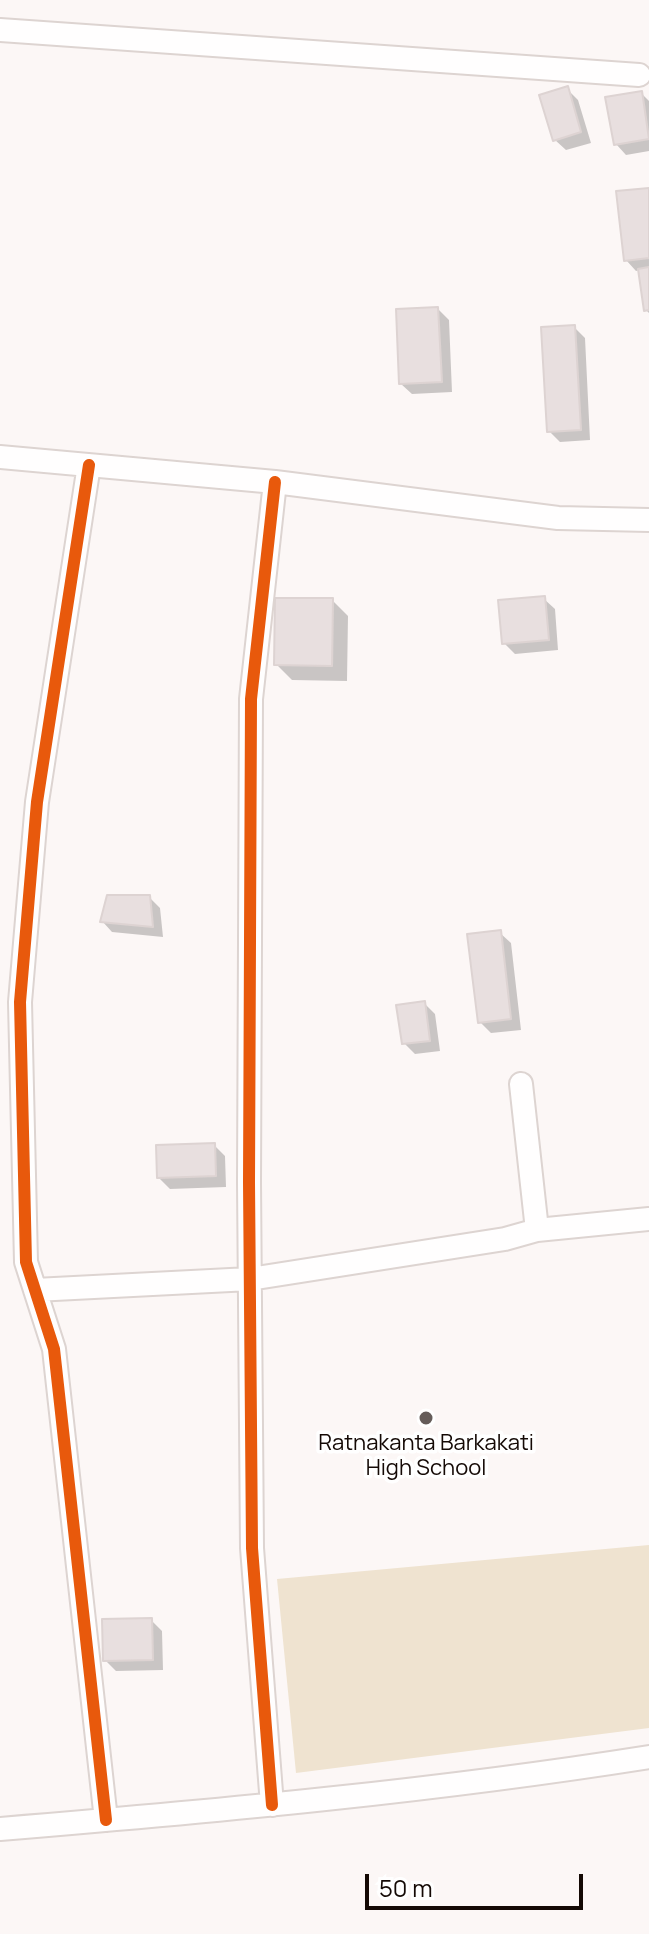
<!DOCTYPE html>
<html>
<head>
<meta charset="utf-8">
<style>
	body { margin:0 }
	#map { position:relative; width:649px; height:1934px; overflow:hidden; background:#fcf7f6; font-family:Manrope,sans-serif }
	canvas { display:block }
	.scale { position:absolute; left:365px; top:1874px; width:218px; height:36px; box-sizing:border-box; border:4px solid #140905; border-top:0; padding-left:10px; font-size:24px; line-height:28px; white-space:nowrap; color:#140905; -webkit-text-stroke:6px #fff; paint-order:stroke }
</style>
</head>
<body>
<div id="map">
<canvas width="649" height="1934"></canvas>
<div class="scale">50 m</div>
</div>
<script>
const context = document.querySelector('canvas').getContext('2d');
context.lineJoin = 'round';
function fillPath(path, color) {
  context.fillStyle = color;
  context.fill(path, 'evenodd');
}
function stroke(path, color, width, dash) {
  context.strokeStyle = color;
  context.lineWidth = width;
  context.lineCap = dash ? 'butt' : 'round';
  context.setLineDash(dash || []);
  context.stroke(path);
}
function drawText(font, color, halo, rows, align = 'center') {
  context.font = font + ' Manrope,sans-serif';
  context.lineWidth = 7;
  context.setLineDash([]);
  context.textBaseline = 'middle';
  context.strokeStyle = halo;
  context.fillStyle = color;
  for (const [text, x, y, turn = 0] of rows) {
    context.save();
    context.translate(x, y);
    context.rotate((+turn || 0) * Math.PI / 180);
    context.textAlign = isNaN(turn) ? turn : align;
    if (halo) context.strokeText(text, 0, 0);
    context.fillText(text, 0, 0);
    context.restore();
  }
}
const green = new Path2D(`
	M649,1545V1728L296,1773L277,1579Z`);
const shadow = new Path2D(`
	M567,89L578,100L591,143L566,150L555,140Z
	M641,93L649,101V151L626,155L616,144Z
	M649,190V313L646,310L640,270L636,271L626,260Z
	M438,309L449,320L452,392L412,394L401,384Z
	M574,327L585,338L590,440L560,442L549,431Z
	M544,599L555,609L558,650L515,654L504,643Z
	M332,600L348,616L347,681L292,680L276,664Z
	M149,897L160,908L163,937L112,932L102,921Z
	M500,933L511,943L521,1030L491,1033L480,1022Z
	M424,1003L435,1014L440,1051L415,1054L404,1043Z
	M214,1145L225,1156L226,1187L170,1189L159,1178Z
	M151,1620L162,1631L163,1670L116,1671L105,1660Z`);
const building = new Path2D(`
	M568,86L581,132L553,141L539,95Z
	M642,91L649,139L614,145L605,97Z
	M649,188V258L624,261L616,191Z
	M649,267V310L644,311L638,269Z
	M438,307L442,382L399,384L396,309Z
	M575,325L581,430L547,432L541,327Z
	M545,596L549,640L502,644L498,600Z
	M275,598H333L332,666L274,665Z
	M107,895H150L153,927L100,922Z
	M501,930L511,1019L478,1023L467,934Z
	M425,1001L430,1041L402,1044L396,1005Z
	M215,1143L216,1176L157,1178L156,1145Z
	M152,1618L153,1660L103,1661L102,1619Z`);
const minor = new Path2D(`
	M0,30L639,75
	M0,457L275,482L558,518L649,520
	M89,465L37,802L20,1002L26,1262L54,1349L106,1820
	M521,1084L537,1230
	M35,1290L250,1279L505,1239L537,1230L649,1219
	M272,1805L252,1548L249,1182L251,699L275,482
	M0,1829C217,1811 434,1791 649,1757`);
const cycleway = new Path2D(`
	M89,465L37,802L20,1002L26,1262L54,1349L106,1820
	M272,1805L252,1548L249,1182L251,699L275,482`);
const markers = [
	[426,1418,8,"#655c59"]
];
const poiNames = [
	["Ratnakanta Barkakati",426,1444],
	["High School",426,1469]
];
fillPath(green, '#efe3d0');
fillPath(shadow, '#0003');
fillPath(building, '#e8dfdf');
stroke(building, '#ddd3d2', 2);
stroke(minor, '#ddd4d1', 26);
stroke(minor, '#fffefe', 22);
stroke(cycleway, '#e8590c', 12);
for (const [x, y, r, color] of markers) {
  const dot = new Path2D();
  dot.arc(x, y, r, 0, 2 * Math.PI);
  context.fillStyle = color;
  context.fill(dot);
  stroke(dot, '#fff', 3);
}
drawText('22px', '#140905', '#fff', poiNames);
</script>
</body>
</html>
